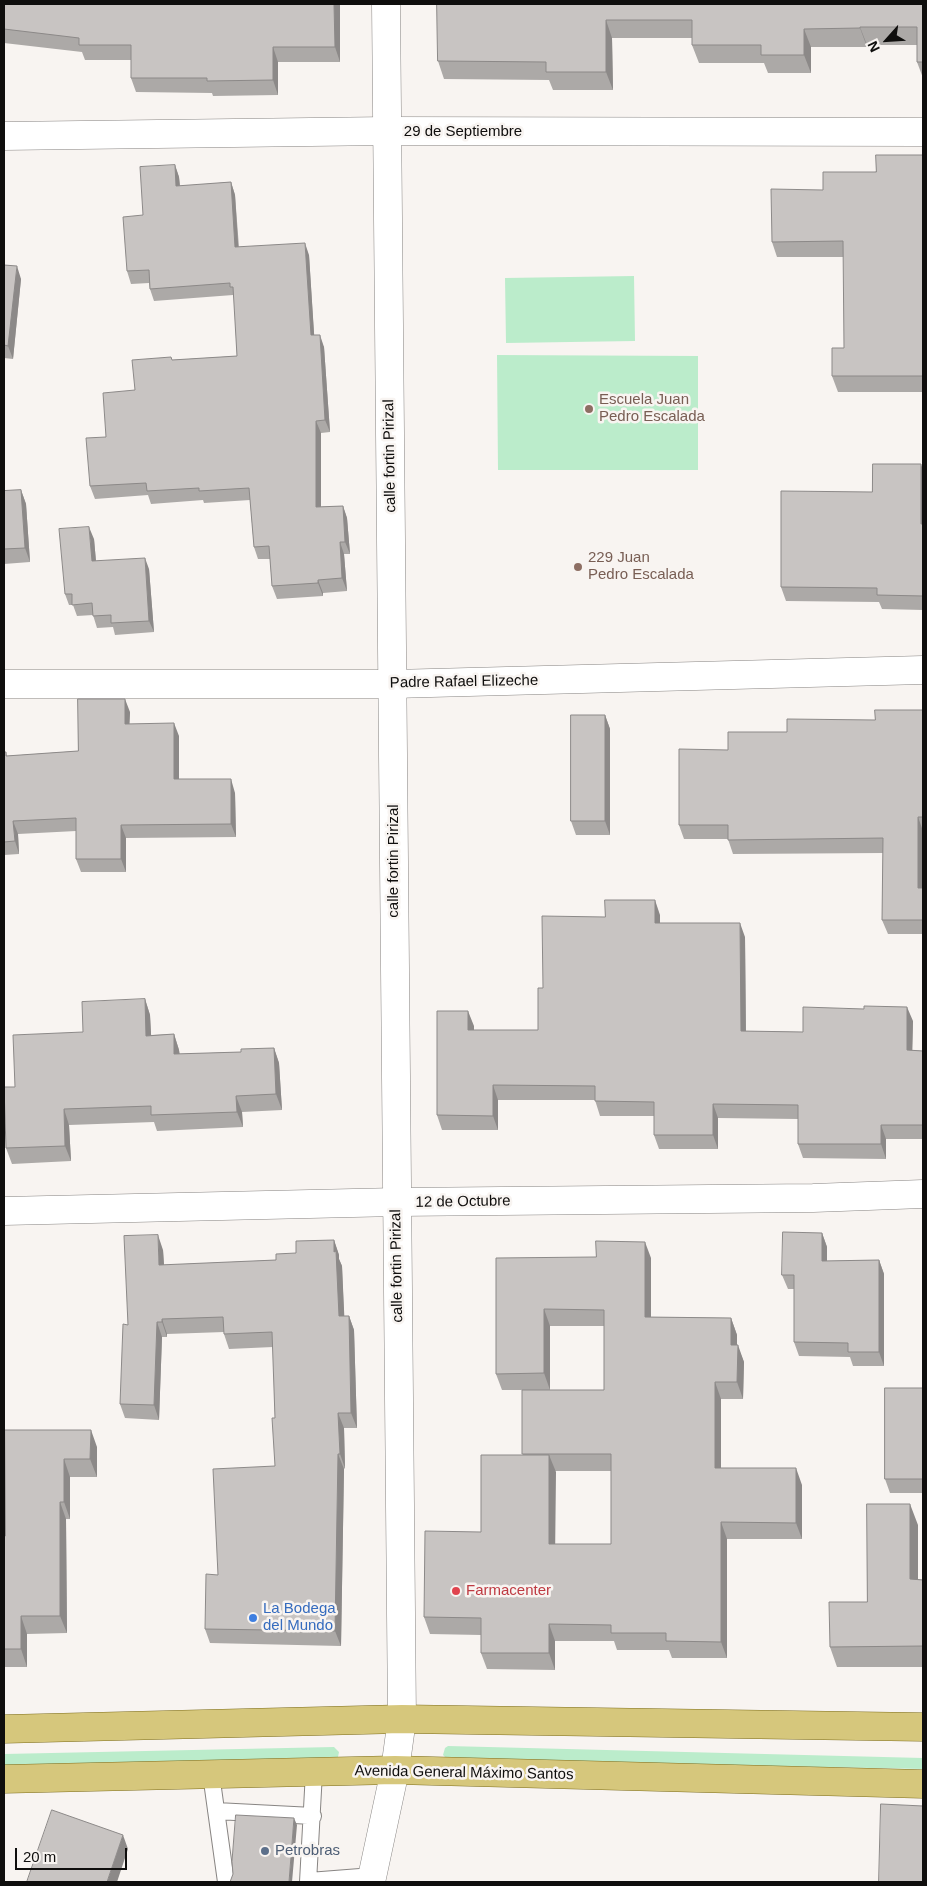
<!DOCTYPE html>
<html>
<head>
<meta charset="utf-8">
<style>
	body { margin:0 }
	#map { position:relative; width:927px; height:1886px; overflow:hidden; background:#f8f4f1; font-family:Helvetica,sans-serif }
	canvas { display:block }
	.frame { position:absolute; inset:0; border:5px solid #0f0e0d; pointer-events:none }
	.north { position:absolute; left:862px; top:15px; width:50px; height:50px; -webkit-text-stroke:4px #f8f4f1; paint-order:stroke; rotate:244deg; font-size:14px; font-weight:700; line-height:20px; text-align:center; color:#0f0e0d }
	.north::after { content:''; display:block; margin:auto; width:18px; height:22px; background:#0f0e0d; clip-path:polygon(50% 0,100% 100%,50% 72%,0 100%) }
	.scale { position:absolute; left:15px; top:1848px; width:112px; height:22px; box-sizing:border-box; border:2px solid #0f0e0d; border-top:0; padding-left:6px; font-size:15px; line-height:18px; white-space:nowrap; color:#0f0e0d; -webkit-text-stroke:4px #f8f4f1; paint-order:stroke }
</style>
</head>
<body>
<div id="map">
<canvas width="927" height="1886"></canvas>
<div class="frame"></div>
<div class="north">N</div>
<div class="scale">20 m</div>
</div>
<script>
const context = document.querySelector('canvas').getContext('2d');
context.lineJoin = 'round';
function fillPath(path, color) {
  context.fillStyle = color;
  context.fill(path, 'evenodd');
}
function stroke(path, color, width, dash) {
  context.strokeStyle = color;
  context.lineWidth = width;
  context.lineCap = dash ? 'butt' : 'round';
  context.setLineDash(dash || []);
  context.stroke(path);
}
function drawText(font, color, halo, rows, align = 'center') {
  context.font = font + ' Helvetica,sans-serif';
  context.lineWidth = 5;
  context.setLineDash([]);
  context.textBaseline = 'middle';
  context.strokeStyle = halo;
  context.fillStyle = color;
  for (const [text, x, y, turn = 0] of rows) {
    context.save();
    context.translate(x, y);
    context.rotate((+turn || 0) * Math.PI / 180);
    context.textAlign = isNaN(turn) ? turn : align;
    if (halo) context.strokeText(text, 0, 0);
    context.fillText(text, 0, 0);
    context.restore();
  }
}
const green = new Path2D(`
	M634,276L635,341L506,343L505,278Z
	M497,355L698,356V470H498Z
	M448,1746L923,1758V1769L448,1760L443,1755L445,1748Z
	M334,1747L339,1752L338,1757L334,1759L4,1766V1754Z`);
const service = new Path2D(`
	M211,1774L226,1882
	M216,1811L313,1816
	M309,1881L373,1876
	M308,1882L314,1772`);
const minor = new Path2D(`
	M4,136L387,131L923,132
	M4,684H393L923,670
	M4,1211L397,1202L813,1198L923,1194`);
const tertiary = new Path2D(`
	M371,1882L395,1770L402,1719L386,4`);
const primary = new Path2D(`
	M4,1729L402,1719L923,1727
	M4,1779L395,1770L923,1784`);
const wall = new Path2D(`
	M4,4H340V62H278V95L213,96L212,93L136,92L131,78V60H85L82,52L4,43Z
	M437,4H923V78L917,62V45H867V47H811V73H768L764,63H699L692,45V38H612L613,90H553L549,80L444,79L438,61Z
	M923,155V392H838L832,376L844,348V257H777L772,242L823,190Z
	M175,165L179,177L180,186L231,182L235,195L239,247L309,255L314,335L324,347L330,432L321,433V507L343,506L347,518L350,554H344L347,591L323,593V596L277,599L272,586L270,559H258L254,547L250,500L204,503L203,500L151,504L148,495L95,499L90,486L106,437L135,390L172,360L237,356L234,298L233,295L154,301L150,289L149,283L131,284L127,271L143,215Z
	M4,265L21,279L13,359L4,358Z
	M923,470V610L882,609L879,602L786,601L781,587L872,492Z
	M21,490L26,504L30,562L4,564V491Z
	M94,539L96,561L149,569L154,632L115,635L113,627L97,628L93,615L77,616L73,605H69L65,594Z
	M923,710V934H888L882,920L883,853L733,854L728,839H684L679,825L728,750L787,732L875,720Z
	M130,712L129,724L179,736V779L235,793L236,837L126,838V872H81L76,859V831L18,834L19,854L4,855V752H6L7,756L78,751Z
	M605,715L610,729V835H576L571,821Z
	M660,915V923L745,937L746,1031L803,1032L913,1021L912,1050L923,1051V1139H886V1159L803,1158L798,1144V1119L718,1118V1149H659L654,1135V1116H600L595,1100H498V1130H442L437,1115L474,1026V1030H538L543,988L605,917Z
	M145,999L150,1015L151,1035L174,1034L179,1050L180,1054L241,1052L274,1048L279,1063L282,1110L242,1112L243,1127L157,1131L154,1122L69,1125L71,1161L12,1164L6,1148L15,1087L83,1032Z
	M822,1233L827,1247V1261L879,1260L884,1274V1366H853L850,1357L799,1356L794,1342V1289H788L782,1275Z
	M334,1240L339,1255V1259L342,1266L344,1316H349L354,1330L357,1428H344L345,1468L344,1469L341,1646L210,1643L205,1629L218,1575L275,1466V1418L273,1347L229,1349L224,1334V1332L167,1334V1337H162L159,1420L125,1418L120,1404L128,1325L163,1250L164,1265L276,1260Z
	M496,1258H651V1317L731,1318L737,1335V1345L744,1362L743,1399H721V1468L802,1485V1539H727V1658H672L669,1650H617L614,1641H555V1670L487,1669L481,1653V1635L430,1634L424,1617L481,1532L523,1455L522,1390H502L496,1374ZM550,1326H604V1390H550ZM555,1471H611V1544H555Z
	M923,1388V1493H890L885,1479Z
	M5,1430L97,1447V1477H70V1519H66L67,1633L27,1634V1667H4V1536H5Z
	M918,1525V1579L923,1580V1667H837L830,1647L867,1602Z`);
const shadedWall = new Path2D(`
	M334,4H340V62L335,47Z
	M606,20L612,38L613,90L606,72Z
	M860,27L867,45V47L860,28Z
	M804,29L811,47V73L804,55Z
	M273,47L278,62V95L273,80Z
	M175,165L179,177L181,198L176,186Z
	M231,182L235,195L239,259L235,247Z
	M305,243L309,255L315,348L311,335Z
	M17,266L21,279L13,359L8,346Z
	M320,335L324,347L330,432L325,420Z
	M316,421L321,433V520L316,507Z
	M921,464L923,470V530L921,524Z
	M21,490L26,504L30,562L25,548Z
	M343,506L347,518L350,554L345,542Z
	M89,527L94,539L97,573L92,561Z
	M340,542L344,554L347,591L342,578Z
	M145,558L149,569L154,632L149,621Z
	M318,580L323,593V596L318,583Z
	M125,699L130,712L129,737L125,724Z
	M605,715L610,729V835L605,821Z
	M174,723L179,736V792L174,779Z
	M231,779L235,793L236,837L231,824Z
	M918,817L923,831V902L918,888Z
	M13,821L18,834L19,854L15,841Z
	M121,825L126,838V872L121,859Z
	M655,900L660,915V937L655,923Z
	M740,923L745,937L746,1045L741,1031Z
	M145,999L150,1015L152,1051L146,1036Z
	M907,1007L913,1021L912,1065L907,1050Z
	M468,1011L474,1026V1044L468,1030Z
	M174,1034L179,1050L180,1070L174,1054Z
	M274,1048L279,1063L282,1110L276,1094Z
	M493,1085L498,1100V1130L493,1116Z
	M236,1096L242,1112L243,1127L237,1112Z
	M713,1104L718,1118V1149L713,1135Z
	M64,1109L69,1125L71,1161L65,1146Z
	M881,1125L886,1139V1159L881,1144Z
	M822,1233L827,1247V1275L822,1261Z
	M158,1235L163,1250L165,1280L159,1265Z
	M334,1240L339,1255V1259L342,1266L345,1331L339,1316L334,1252Z
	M645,1242L651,1258V1334L645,1317Z
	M879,1260L884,1274V1366L879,1352Z
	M544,1309L550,1326V1390L544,1373Z
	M349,1316L354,1330L357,1428L351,1413Z
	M731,1318L737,1335V1361L738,1345L744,1362L743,1399L737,1382L731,1345Z
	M162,1319L167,1334V1337L162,1322Z
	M157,1322L162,1337L159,1420L154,1405Z
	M715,1382L721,1399V1485L715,1468Z
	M338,1413L344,1428L345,1468L340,1454Z
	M91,1430L97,1447V1477L90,1459Z
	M338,1454L344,1469L341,1646L335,1631Z
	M549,1455L556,1472L555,1561L549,1544Z
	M64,1459L70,1477V1519L64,1502Z
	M796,1468L802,1485V1539L796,1523Z
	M60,1502L66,1519L67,1633L60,1616Z
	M910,1504L918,1525V1600L910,1579Z
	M721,1522L727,1539V1658L721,1642Z
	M21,1616L27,1634V1667L21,1649Z
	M549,1624L555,1641V1670L549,1653Z
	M294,1818L297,1825L292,1882H289Z
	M123,1835L128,1849L117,1882H107Z`);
const building = new Path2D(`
	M4,4H334L335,47H273V80L207,81V78H131V45H79V38L4,29Z
	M437,4H923V62H917V27H860V28L804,29V55H761V45H692V20H606V72H546V62L438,61Z
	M876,155H923V376H832V348H844L843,241L772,242L771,189L823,190V172H876Z
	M175,165L176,186L231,182L235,247L305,243L311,335H320L325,420L316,421V507L343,506L345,542H340L342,578L318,580V583L272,586L269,546L254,547L249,488L199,491V488L147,491L146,483L90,486L86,438L106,437L103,393L135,390L132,360L171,357L172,360L237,356L233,287H230V283L150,289L149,270L127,271L123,217L143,215L140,167Z
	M4,265L17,266L8,346L4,345Z
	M873,464H921V524H923V596L877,595V588L781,587V491L872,492Z
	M21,490L25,548L4,549V491Z
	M89,527L92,561L145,558L149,621L111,623V615L93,616L92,603L72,605V594H65L59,529Z
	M78,699H125V724L174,723V779H231V824L121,825V859H76V818L13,821L15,841L4,842V752H6V756L78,751Z
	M875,710H923V817H918V888H923V920H882L883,838L728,840V825H679V749L728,750V732H787V719L875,720Z
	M571,715H605V821H571Z
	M605,900H655V923H740L741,1031L803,1032V1007L864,1009V1006L907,1007V1050L923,1051V1125H881V1144H798V1105L713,1104V1135H654V1102L595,1101V1086L493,1085V1116L437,1115V1011H468V1030H538V988H543L542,916L605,917Z
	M145,999L146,1036L174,1034V1054L241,1052V1049L274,1048L276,1094L236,1096L237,1112L151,1115V1106L64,1109L65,1146L6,1148L4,1087H15L13,1035L83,1032L82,1002Z
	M783,1232L822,1233V1261L879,1260V1352H848V1343L794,1342V1275H782Z
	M158,1235L159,1265L276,1260V1254L296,1253V1241L334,1240V1252L336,1251L339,1316H349L351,1413H338L340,1454H338L335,1631L205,1629L206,1574L218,1575L213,1469L275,1466L272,1418H275L272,1332L224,1334L223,1317L162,1319V1322H157L154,1405L120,1404L123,1324L128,1325L124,1236Z
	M596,1241L645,1242V1317L731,1318V1345H738L737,1382H715V1468H796V1523L721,1522V1642L666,1641V1633H611V1625L549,1624V1653H481V1618L424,1617L425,1531L481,1532V1455H549V1544H611V1454H522V1390H604V1310L544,1309V1373L496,1374V1258L596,1257Z
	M885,1388H923V1479H885Z
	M5,1430H91L90,1459H64V1502H60V1616H21V1649H4V1536H5Z
	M867,1504H910V1579L923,1580V1646L830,1647L829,1602H867Z
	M881,1804L923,1806V1882H879Z
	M52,1810L123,1835L107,1882H27Z
	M236,1815L294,1818L289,1882H230L233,1874L232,1862Z`);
const markers = [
	[589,409,5,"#8d6e63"],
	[578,567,5,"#8d6e63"],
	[456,1591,5,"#e0444e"],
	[253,1618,5,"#3f7fe0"],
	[265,1851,5,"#5c6f8a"]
];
const streetNames = [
	["29 de Septiembre",463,132],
	["calle fortin Pirizal",390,456,-91],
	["Padre Rafael Elizeche",464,682,-1],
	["calle fortin Pirizal",394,861,-90],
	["12 de Octubre",463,1202,-1],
	["calle fortin Pirizal",397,1266,-91],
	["Avenida General Máximo Santos",464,1773,1]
];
const educationNames = [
	["Escuela Juan",599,400],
	["Pedro Escalada",599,417],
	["229 Juan",588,558],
	["Pedro Escalada",588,575]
];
const healthNames = [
	["Farmacenter",466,1591]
];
const shopNames = [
	["La Bodega",263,1609],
	["del Mundo",263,1626]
];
const serviceNames = [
	["Petrobras",275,1851]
];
fillPath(green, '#bbeccb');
stroke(service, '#888583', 18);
stroke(minor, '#888583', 29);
stroke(tertiary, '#888583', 29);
stroke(primary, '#7e6e1d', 29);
stroke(service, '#fff', 16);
stroke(minor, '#fff', 28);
stroke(tertiary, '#fff', 28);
stroke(primary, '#d6c77c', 28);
fillPath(wall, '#aca9a7');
fillPath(shadedWall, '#8c8988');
fillPath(building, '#c8c4c2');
stroke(building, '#8c8988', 1);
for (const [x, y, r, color] of markers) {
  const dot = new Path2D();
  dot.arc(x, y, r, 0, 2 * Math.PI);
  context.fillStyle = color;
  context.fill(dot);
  stroke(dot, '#f8f4f1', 2);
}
drawText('15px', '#0f0e0d', '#f8f4f1', streetNames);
drawText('15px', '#785e54', '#f8f4f1', educationNames, 'left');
drawText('15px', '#be3a42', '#f8f4f1', healthNames, 'left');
drawText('15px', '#366cbe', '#f8f4f1', shopNames, 'left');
drawText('15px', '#4e5e75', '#f8f4f1', serviceNames, 'left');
</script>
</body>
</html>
